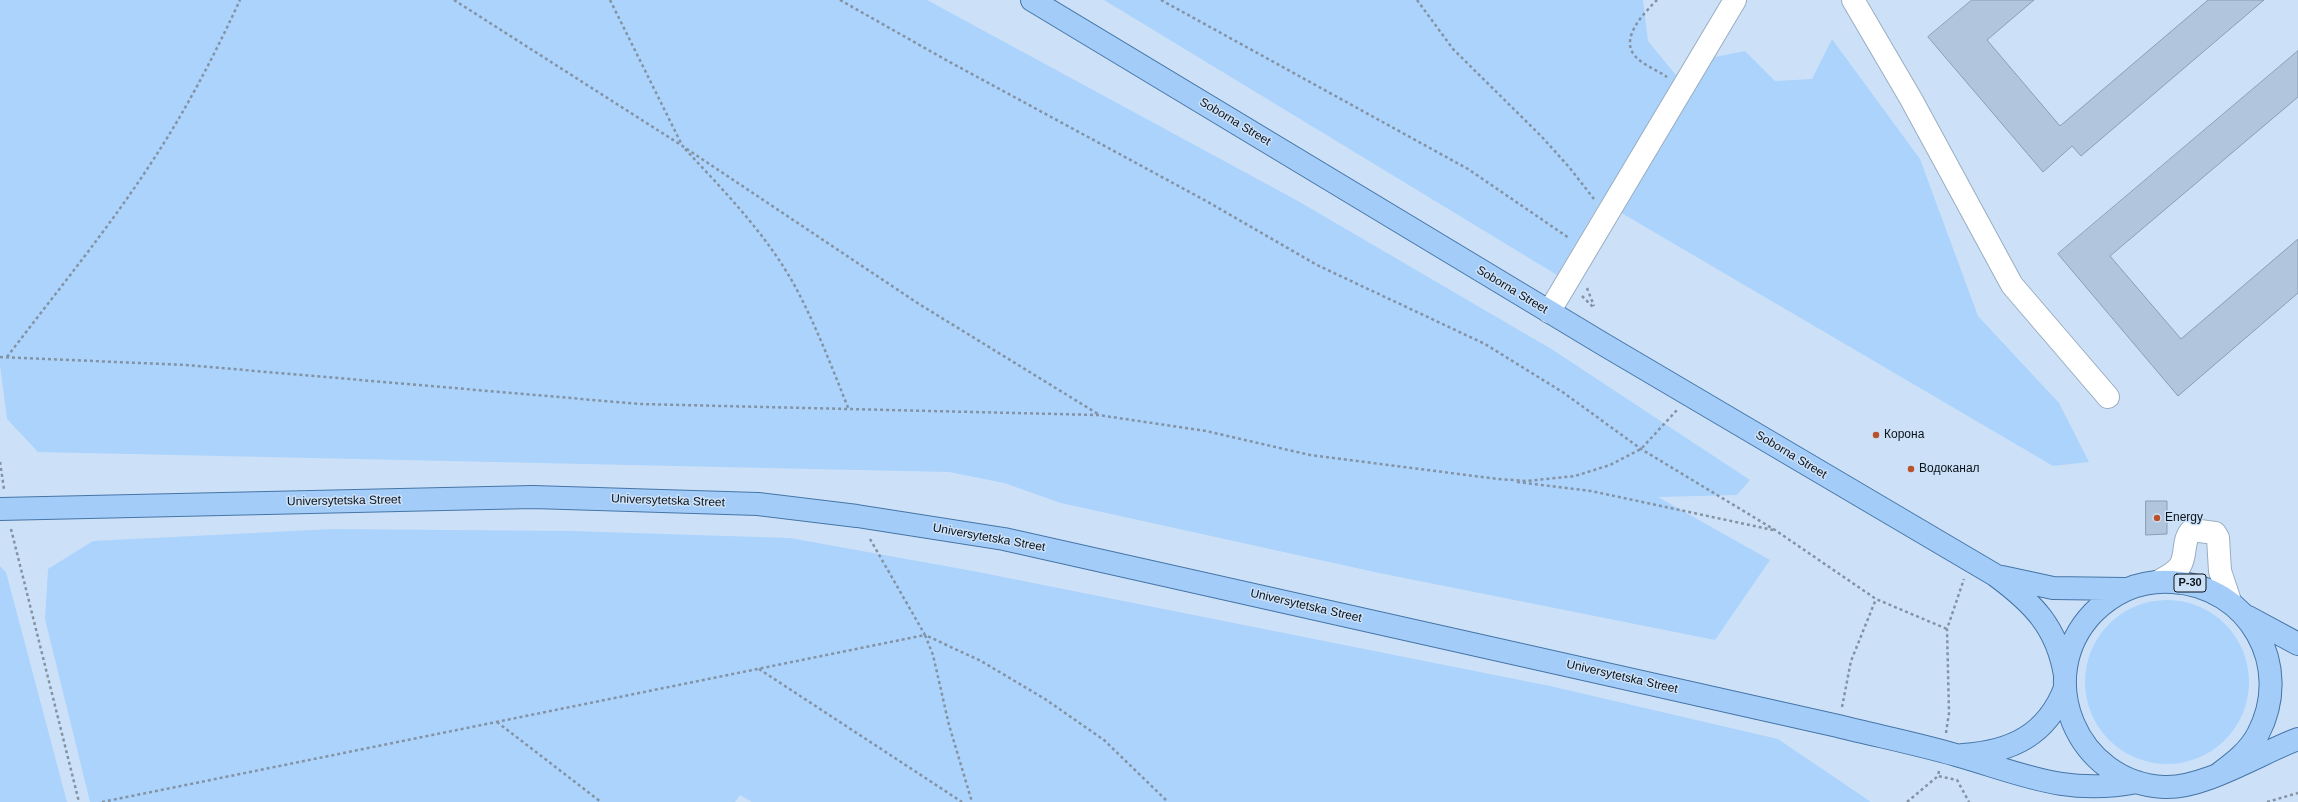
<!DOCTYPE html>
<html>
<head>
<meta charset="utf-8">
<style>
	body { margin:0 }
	canvas { display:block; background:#cce1f8 }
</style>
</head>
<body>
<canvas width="2298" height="802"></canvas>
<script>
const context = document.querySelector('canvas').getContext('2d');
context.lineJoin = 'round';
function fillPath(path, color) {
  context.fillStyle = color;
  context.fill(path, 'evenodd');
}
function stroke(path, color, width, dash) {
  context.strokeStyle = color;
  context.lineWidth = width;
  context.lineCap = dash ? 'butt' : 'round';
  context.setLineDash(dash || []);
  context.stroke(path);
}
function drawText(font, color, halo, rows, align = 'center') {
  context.font = font + ' Helvetica,sans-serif';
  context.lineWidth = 3;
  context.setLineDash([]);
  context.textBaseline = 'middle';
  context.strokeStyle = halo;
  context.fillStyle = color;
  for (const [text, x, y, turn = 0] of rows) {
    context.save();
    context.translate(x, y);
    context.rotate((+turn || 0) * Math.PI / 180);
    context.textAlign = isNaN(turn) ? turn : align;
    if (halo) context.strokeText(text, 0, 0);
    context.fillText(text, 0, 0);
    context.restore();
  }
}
const green = new Path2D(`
	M0,0H927L1298,201L1553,350L1750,480L1737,495L1658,497L1770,560L1715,640L1379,573L1061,503L1004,483L949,472L38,452L7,419L0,365Z
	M1104,0H1643L1648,41L1676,75L1685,63L1745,51L1775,81L1812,79L1832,39L1920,159L1978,316L2059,403L2089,462L2053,466L1601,201L1557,275Z
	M333,529L571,531L790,538L973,571L1550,686L1778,739L1871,802H752L740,795L735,802H90L45,619L48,569L93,541Z
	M0,566L6,572L67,802H0Z
	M2085 682a82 82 0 1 1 164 0a82 82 0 1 1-164 0Z`);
const building = new Path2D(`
	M1972,0H2034L1987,40L2060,126L2208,0H2264L2081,156L2072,146L2043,172L1928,37Z
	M2298,51V97L2110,256L2181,339L2298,239V293L2178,396L2058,254Z
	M2146,501H2167V534L2146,535Z`);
const path = new Path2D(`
	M454,0L681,145L919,304L1098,414
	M610,0L681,143
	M840,0L946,60L1208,202L1317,265L1485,344L1564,393L1641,449L1775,530L1876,599L1947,629
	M1161,0L1468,169L1569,238
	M1417,0L1453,49L1542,137L1569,167L1594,199
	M1657,0C1645,12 1619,38 1635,56C1643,65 1657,70 1667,77
	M685,149C725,192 769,237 797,290C817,328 833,370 849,410
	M1587,288L1594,306
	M1582,296L1594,308
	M0,357L186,365L640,404L1098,415L1206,431L1310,455L1498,479L1527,481L1575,476L1610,465L1641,449L1677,410
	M7,357C57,291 110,227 155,157C187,108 215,54 240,0
	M0,462L4,489
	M1517,482L1591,491L1773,530
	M11,529L79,802
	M870,539L925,635L981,661L1045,699L1104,740L1168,802
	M759,669L962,802
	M1842,707L1851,661L1876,599
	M497,722L601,802
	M1946,733L1949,713L1947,629L1964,579
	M1939,771L1938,776L1957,780L1969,802
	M102,802L925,635L933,655L949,725L972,802
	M1907,802L1938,776
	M2267,802L2298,793`);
const minor = new Path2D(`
	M1853,0L1911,99L2012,285L2108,397
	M1549,312L1735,0
	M2159,581C2167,577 2175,573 2180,566C2187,555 2182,539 2192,530L2215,533L2218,538L2220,571L2230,601`);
const major = new Path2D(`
	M1032,0L1603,344L1995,575C2033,603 2057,627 2065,675
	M0,509L533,497L758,504L857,516L1004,539L1838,726C1878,736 1918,744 1956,755C2023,774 2066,796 2137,782
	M2002,577L2053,588L2125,589
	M2248,617L2298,644
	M1963,755C2011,752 2047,735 2065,688
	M2220,773C2235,762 2249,751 2258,734C2294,666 2249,586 2172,582C2141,580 2115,591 2093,613C2032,677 2077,783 2164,787C2204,789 2260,753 2298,739`);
const markers = [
	[1876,435,4,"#b95229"],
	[1911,469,4,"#b95229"],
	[2157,518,4,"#b95229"]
];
const shields = [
	[2190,583,32]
];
const shieldNames = [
	["Р-30",2190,583]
];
const streetNames = [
	["Soborna Street",1235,122,31],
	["Soborna Street",1512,290,31],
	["Soborna Street",1791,455,31],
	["Universytetska Street",344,501,-1],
	["Universytetska Street",668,501,2],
	["Universytetska Street",989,538,10],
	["Universytetska Street",1306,606,13],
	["Universytetska Street",1622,677,13]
];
const poiNames = [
	["Корона",1884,435],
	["Водоканал",1919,469],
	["Energy",2165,518]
];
fillPath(green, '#acd3fc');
fillPath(building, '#b1c6dc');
stroke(building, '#8a9eb3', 1);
stroke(minor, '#99adc2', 24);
stroke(major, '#4675a7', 24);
stroke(path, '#8393a4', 2.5, [3, 3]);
stroke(minor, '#fff', 22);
stroke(major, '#a3cdf8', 22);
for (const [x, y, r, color] of markers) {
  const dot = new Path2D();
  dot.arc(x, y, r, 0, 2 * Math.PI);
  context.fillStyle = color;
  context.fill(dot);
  stroke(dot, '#cce1f8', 1.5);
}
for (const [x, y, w] of shields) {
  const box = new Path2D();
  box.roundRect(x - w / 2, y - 9, w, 18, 3);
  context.fillStyle = '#cce1f8';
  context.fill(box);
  stroke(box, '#0b1219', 1);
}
drawText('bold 11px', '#0b1219', null, shieldNames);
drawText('12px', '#0b1219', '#cce1f8', streetNames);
drawText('12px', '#0b1219', '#cce1f8', poiNames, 'left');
</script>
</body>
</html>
